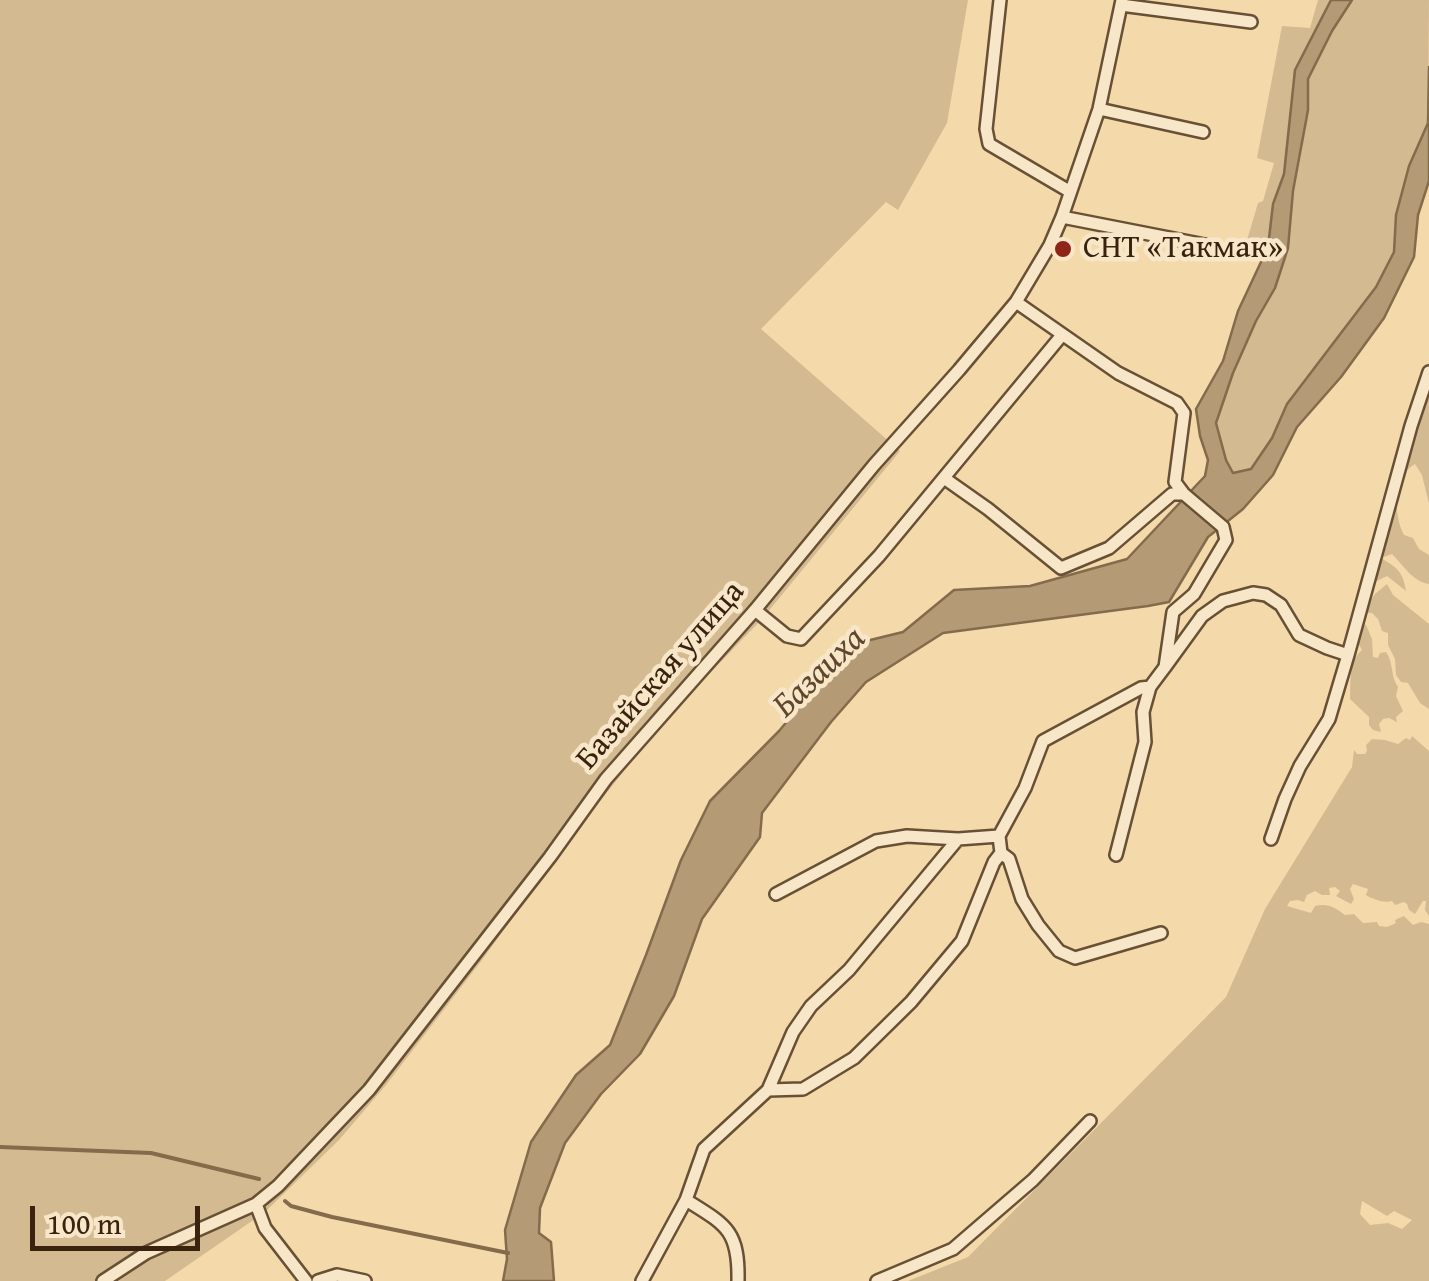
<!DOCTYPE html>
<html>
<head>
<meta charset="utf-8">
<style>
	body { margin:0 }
	#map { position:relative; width:1429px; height:1281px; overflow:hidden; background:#f4d9ab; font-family:"Gentium Book Plus",serif }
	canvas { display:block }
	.scale { position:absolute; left:30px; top:1206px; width:170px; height:45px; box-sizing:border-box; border:5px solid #39230e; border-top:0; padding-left:12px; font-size:30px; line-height:35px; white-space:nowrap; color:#39230e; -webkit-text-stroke:8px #f8e6c8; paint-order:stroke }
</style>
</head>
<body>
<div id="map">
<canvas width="1429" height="1281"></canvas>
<div class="scale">100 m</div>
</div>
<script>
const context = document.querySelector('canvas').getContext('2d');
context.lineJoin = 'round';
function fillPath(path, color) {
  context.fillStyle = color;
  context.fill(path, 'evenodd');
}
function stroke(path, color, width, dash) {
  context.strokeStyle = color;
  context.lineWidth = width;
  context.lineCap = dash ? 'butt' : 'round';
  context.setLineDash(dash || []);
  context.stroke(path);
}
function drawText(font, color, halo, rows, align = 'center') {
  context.font = font + ' "Gentium Book Plus",serif';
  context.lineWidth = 9;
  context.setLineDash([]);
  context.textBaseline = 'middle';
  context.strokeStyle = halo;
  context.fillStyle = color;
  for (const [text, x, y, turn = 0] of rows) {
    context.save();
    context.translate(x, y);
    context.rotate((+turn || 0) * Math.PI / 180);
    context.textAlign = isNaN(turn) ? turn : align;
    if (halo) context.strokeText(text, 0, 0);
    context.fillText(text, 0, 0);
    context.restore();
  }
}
const green = new Path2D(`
	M0,0H968L947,123L898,210L886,202L761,329L900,451L762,619L660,725L557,856L482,960L386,1085L339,1140L265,1212L165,1281H0Z
	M1318,0H1331L1295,70L1284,174L1273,204L1268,247L1261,259L1256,248L1245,247L1258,203L1263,201L1274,163L1257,158L1282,26L1310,28Z
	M1352,0H1429L1428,123L1409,166L1396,215L1394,252L1376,287L1287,404L1272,438L1251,470L1234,473L1226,460L1216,423L1233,373L1256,321L1275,288L1301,155L1308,110V79L1332,31Z
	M1429,389V504L1422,475L1415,464C1393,476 1393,514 1404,535L1413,538L1419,549L1429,555V584C1413,582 1403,565 1392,554L1381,558C1397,568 1403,571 1406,591L1387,576L1377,581L1374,570L1418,413Z
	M1387,584L1393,595L1429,624V709L1420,703L1408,683L1401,682L1396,675L1395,659L1388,645V633L1382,631L1378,619L1372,613H1367L1364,610L1375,594Z
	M1361,623L1366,625L1372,639L1373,657L1378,658L1380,653L1386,652C1394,663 1390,676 1398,687L1396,696L1403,711L1396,717L1397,722L1389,718L1383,719L1379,724L1381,732L1373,730L1369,725V717L1350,699C1351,682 1348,662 1362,650L1357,641Z
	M1412,736L1429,751V916L1425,910L1426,901H1423L1415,914L1409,910L1407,904L1404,902L1395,905L1392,901C1384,903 1374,900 1366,895L1368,889L1353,884L1350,889L1354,899L1351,904L1336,896L1340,891L1335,887L1329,888L1330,895H1322L1315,891L1307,895L1304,902L1298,900L1290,901L1287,906L1311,913L1315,906C1328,903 1334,907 1345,915L1354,914L1363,923L1377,922L1379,926L1387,927L1396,923L1395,920L1404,916L1413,925L1421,922L1429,924V1281H908L968,1257L1226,997L1265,909L1352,767L1354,750L1357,754H1365L1367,751L1366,745L1372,739L1385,740L1398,744L1406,738L1410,740ZM1362,1201L1387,1216L1394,1211L1412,1220L1402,1229L1388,1223L1370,1225L1360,1214Z`);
const water = new Path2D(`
	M1331,0H1352L1332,31L1308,79V110L1293,191L1288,248L1275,288L1256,321L1233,373L1216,423L1226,460L1233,473L1251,469L1272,438L1287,404L1376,287L1394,252L1396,215L1409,166L1428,123L1429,67V181L1418,215L1414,257L1384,318L1341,377L1297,427L1273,475L1243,509L1208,537L1169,602L1148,606L943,633L866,682L831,722L762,813L760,837L702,919L674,996L640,1054L601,1094L565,1143L540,1208L539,1233L551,1242L554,1281H503L507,1259L505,1230L531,1142L576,1075L610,1045L646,955L681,860L710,801L779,731L842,656L862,642L903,632L954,590L1030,586L1127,559L1205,476L1208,460L1200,436L1196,409L1223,361L1238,311L1268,247L1273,204L1284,174L1295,70Z`);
const stream = new Path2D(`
	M0,1147L151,1153L259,1179
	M285,1201L291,1206L332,1217L508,1253`);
const street = new Path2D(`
	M1000,0L986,129L989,144L1069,191
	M1121,5L1251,22
	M1099,109L1203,132
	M1062,217L1205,245
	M944,478L988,509L1061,568L1109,548L1172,494H1184L1175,482L1184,413L1177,403L1118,373L1016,302
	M755,610L787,636L801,639L879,556L1062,335
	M1165,667L1202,616L1223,601L1253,593L1266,595L1281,605L1299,635L1327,648L1348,655L1411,426L1429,372
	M1271,839L1285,799L1300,766L1329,719L1348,655
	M1001,853L1009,859L1022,899L1038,925L1059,951L1075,958L1161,933
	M1116,855L1145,742L1143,712L1150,687L1165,667L1173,612L1194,594L1226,540L1223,527L1184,494
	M776,894L876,841L907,836L958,839L999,836
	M768,1090L793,1032L811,1006L849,970L958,839
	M686,1200C726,1225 739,1230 738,1281
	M256,1204L265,1228L306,1281
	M103,1281L146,1253L256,1204L278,1186L369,1090L550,857L606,779L755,610L874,465L959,370L1016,302L1050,245L1062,217L1099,109L1122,0
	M318,1281L337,1275L365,1281
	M642,1281L686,1200L704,1149L768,1090L803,1089L854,1058L911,1002L962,941L994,862L1001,853L999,836L1025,788L1043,741L1141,688L1150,687
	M877,1281L953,1249L1033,1180L1090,1121`);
const markers = [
	[1063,249,10,"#8f2418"]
];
const poiNames = [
	["СНТ «Такмак»",1083,249]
];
const streetNames = [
	["Базайская улица",661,676,-49]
];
const waterNames = [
	["Базаиха",820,673,-44]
];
fillPath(green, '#d4ba90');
fillPath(water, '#b49b76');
stroke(water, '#836b4c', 2.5);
stroke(stream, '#836b4c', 4);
stroke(street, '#685035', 16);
stroke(street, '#f8e6c8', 11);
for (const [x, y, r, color] of markers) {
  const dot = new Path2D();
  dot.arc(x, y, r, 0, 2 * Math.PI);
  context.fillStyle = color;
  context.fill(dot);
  stroke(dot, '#f8e6c8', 4);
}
drawText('32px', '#39230e', '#f8e6c8', poiNames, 'left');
drawText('32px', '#39230e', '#f8e6c8', streetNames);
drawText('italic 35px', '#5e472d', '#f8e6c8', waterNames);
</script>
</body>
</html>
